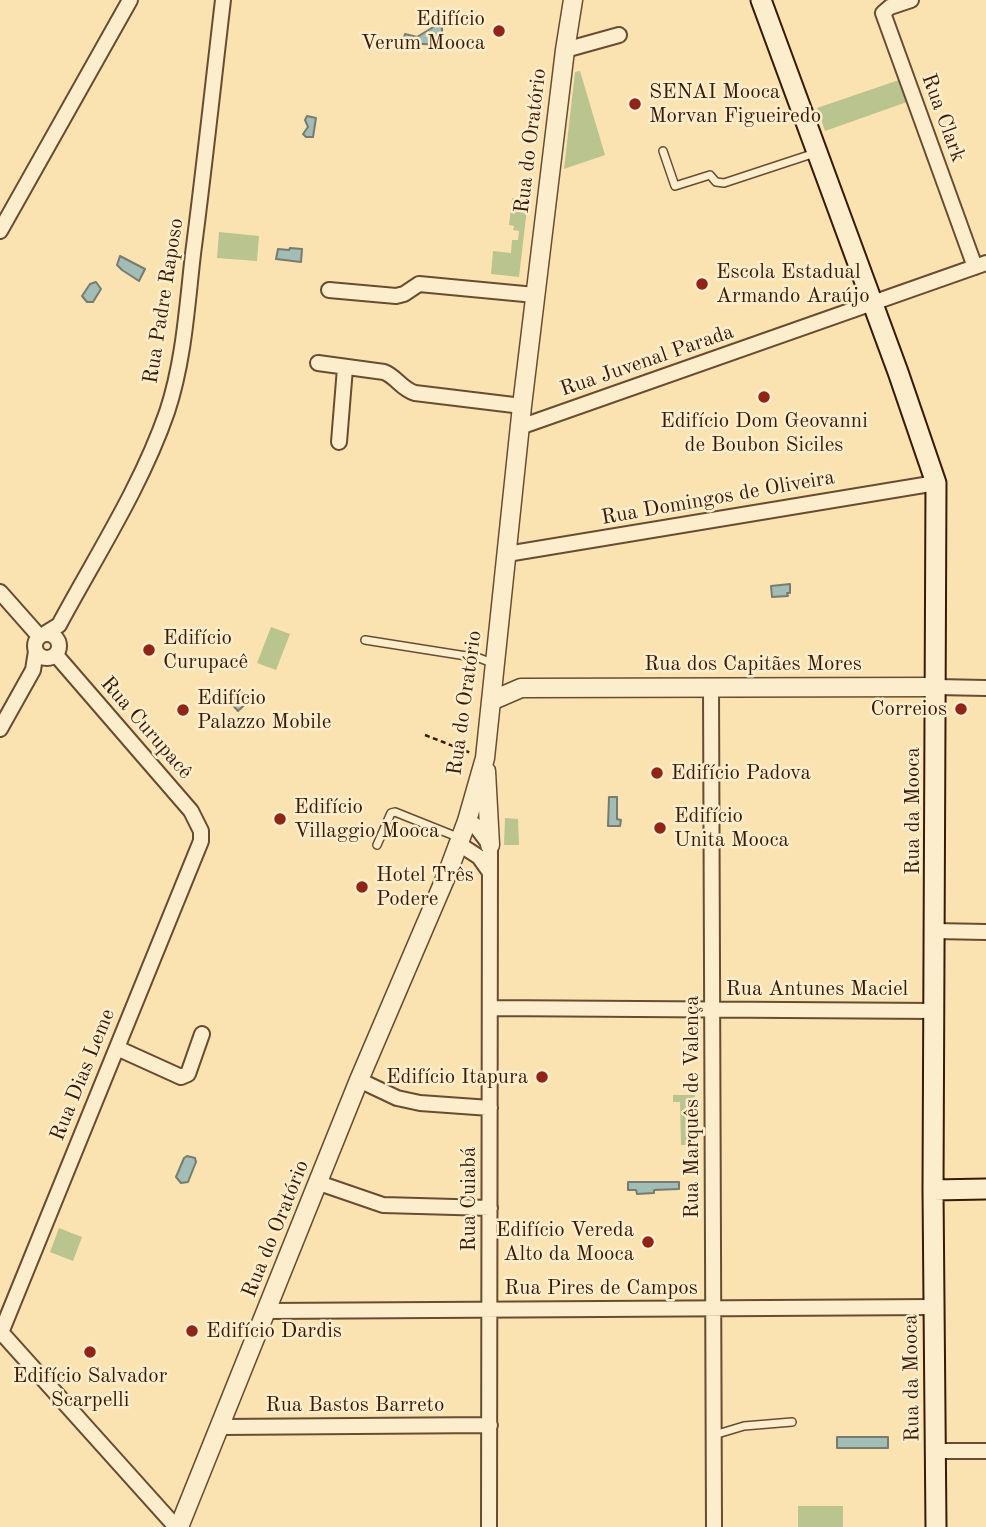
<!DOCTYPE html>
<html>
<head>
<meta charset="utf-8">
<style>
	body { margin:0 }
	canvas { display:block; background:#fae3b1 }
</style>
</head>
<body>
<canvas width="986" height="1527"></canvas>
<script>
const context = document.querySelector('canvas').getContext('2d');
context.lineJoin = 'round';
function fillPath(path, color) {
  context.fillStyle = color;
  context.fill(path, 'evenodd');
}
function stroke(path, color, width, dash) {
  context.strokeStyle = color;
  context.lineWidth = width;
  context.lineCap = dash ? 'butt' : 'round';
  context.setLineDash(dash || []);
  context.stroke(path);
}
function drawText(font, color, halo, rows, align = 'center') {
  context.font = font + ' "Old Standard TT",serif';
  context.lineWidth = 5;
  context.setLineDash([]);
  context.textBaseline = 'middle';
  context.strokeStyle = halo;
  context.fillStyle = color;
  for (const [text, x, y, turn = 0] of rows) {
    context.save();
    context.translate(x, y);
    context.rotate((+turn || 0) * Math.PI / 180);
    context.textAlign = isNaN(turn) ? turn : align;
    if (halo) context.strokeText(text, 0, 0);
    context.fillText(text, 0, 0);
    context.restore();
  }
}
const green = new Path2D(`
	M580,71L605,155L564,169L575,72Z
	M899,80L907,102L825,131L817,108Z
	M512,198L528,200L519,277L491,274L493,251L511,253L512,240H518L519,231L513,230L514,226L509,225Z
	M219,232L259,236L257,261L217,258Z
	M271,627L290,634L276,670L257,663Z
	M505,818L518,819L519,845H504Z
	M673,1095H695V1145H681L680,1102H673Z
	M59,1228L82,1237L73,1261L50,1252Z
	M798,1506H843V1527H798Z`);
const water = new Path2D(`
	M435,26L442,27V45L403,43L405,34L417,37Z
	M307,116L316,118L313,137H306L303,134L308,127L305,120Z
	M290,248L302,249L301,262L276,259L278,249L289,250Z
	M120,256L145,269L139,281L122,270L117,265Z
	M96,282L101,289L93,302H87L82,296L90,284Z
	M790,584V593H787L788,596L772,597L771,586Z
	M240,693H250L253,697L238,711L230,702Z
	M609,797H617V819L621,820L620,826H608Z
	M187,1156L195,1158L196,1162L188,1182L181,1183L176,1177L184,1158Z
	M628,1182H679V1189L654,1190V1193L637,1194L636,1190H628Z
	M837,1437H888V1448H837Z`);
const path = new Path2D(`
	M425,735L471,753`);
const service = new Path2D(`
	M663,151L675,186L710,175L716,182L724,183L815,153
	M365,640L479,658L495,664
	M377,845L391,813L395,812L460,838
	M714,1435L744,1426L792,1422`);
const minor = new Path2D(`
	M911,0L890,7L883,13L975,267
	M565,50L619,35
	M0,231L130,0
	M329,290L396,296L404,294L419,284L535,295
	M318,363L384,372C397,377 401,389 415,393L522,406
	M520,427L986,263
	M339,442L345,368
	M507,554L936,483
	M0,592L39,636
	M46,633L59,625C96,556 141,487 167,412C184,361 187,306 193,254C204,170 213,85 223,0
	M35 646a12 12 0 1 1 24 0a12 12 0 1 1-24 0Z
	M711,687L714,1527
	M936,687L986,688
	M0,729L33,670L36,651
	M467,821L475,825L490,845L489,1527
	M459,844L479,857L489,871
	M935,931L986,932
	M490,1008L934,1011
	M117,1048L181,1077L188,1074L202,1034
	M359,1080L397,1098L420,1103L490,1108
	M319,1183L383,1205L490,1208
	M267,1311L934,1307
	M0,1331L176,1527
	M0,1335L201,841V831L191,811L56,655
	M221,1427L490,1425
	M936,1451H986`);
const tertiary = new Path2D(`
	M491,701L521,688L936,687
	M486,771L490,845
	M179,1527L359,1080L448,872L467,821L485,758L522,406L565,50L573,0`);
const secondary = new Path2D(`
	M761,0L898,372L936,483L933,1190L936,1527
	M933,1190L986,1189`);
const markers = [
	[499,31,7,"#8f2418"],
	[635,104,7,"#8f2418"],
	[702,284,7,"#8f2418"],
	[764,397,7,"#8f2418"],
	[149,650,7,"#8f2418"],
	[961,709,7,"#8f2418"],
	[183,710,7,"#8f2418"],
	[657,773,7,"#8f2418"],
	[280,819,7,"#8f2418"],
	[660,828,7,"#8f2418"],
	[362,887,7,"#8f2418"],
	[542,1077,7,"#8f2418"],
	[648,1242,7,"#8f2418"],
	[192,1331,7,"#8f2418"],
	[90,1352,7,"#8f2418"]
];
const poiNames = [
	["Edifício",485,19,"right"],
	["Verum Mooca",485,43,"right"],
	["SENAI Mooca",649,92],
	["Morvan Figueiredo",649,116],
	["Escola Estadual",716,272],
	["Armando Araújo",716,296],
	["Edifício Dom Geovanni",764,421,"center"],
	["de Boubon Siciles",764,445,"center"],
	["Edifício",163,638],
	["Curupacê",163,662],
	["Edifício",197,698],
	["Palazzo Mobile",197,722],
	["Correios",947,709,"right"],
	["Edifício Padova",671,773],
	["Edifício",294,807],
	["Villaggio Mooca",294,831],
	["Edifício",674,816],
	["Unita Mooca",674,840],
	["Hotel Três",376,875],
	["Podere",376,899],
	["Edifício Itapura",528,1077,"right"],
	["Edifício Vereda",634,1230,"right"],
	["Alto da Mooca",634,1254,"right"],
	["Edifício Dardis",206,1331],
	["Edifício Salvador",90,1376,"center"],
	["Scarpelli",90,1400,"center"]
];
const streetNames = [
	["Rua Clark",943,118,70],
	["Rua do Oratório",531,141,-83],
	["Rua Padre Raposo",164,301,-81],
	["Rua Juvenal Parada",647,361,-19],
	["Rua Domingos de Oliveira",718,498,-10],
	["Rua dos Capitães Mores",753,664],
	["Rua do Oratório",465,703,-82],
	["Rua Curupacê",146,728,49],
	["Rua da Mooca",913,811,-90],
	["Rua Antunes Maciel",817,989],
	["Rua Dias Leme",83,1075,-68],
	["Rua Marquês de Valença",692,1107,-90],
	["Rua Cuiabá",469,1199,-90],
	["Rua do Oratório",276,1229,-68],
	["Rua Pires de Campos",601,1288],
	["Rua da Mooca",912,1378,-91],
	["Rua Bastos Barreto",355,1405]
];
fillPath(green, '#bac48e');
fillPath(water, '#a2bcb6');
stroke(water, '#787b70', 2);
stroke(service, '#684c32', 10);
stroke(minor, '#684c32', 18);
stroke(tertiary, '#684c32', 21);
stroke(secondary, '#381a07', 23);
stroke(path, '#381a07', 2.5, [5, 3.5]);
stroke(service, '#fcedcc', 7);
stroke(minor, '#fcedcc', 14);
stroke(tertiary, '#fcedcc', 18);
stroke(secondary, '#fcedcc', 19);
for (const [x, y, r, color] of markers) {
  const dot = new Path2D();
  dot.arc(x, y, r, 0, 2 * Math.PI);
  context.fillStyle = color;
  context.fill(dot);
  stroke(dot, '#fcedcc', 2.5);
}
drawText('21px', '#381a07', '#fcedcc', poiNames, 'left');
drawText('21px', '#381a07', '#fcedcc', streetNames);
</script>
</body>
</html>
